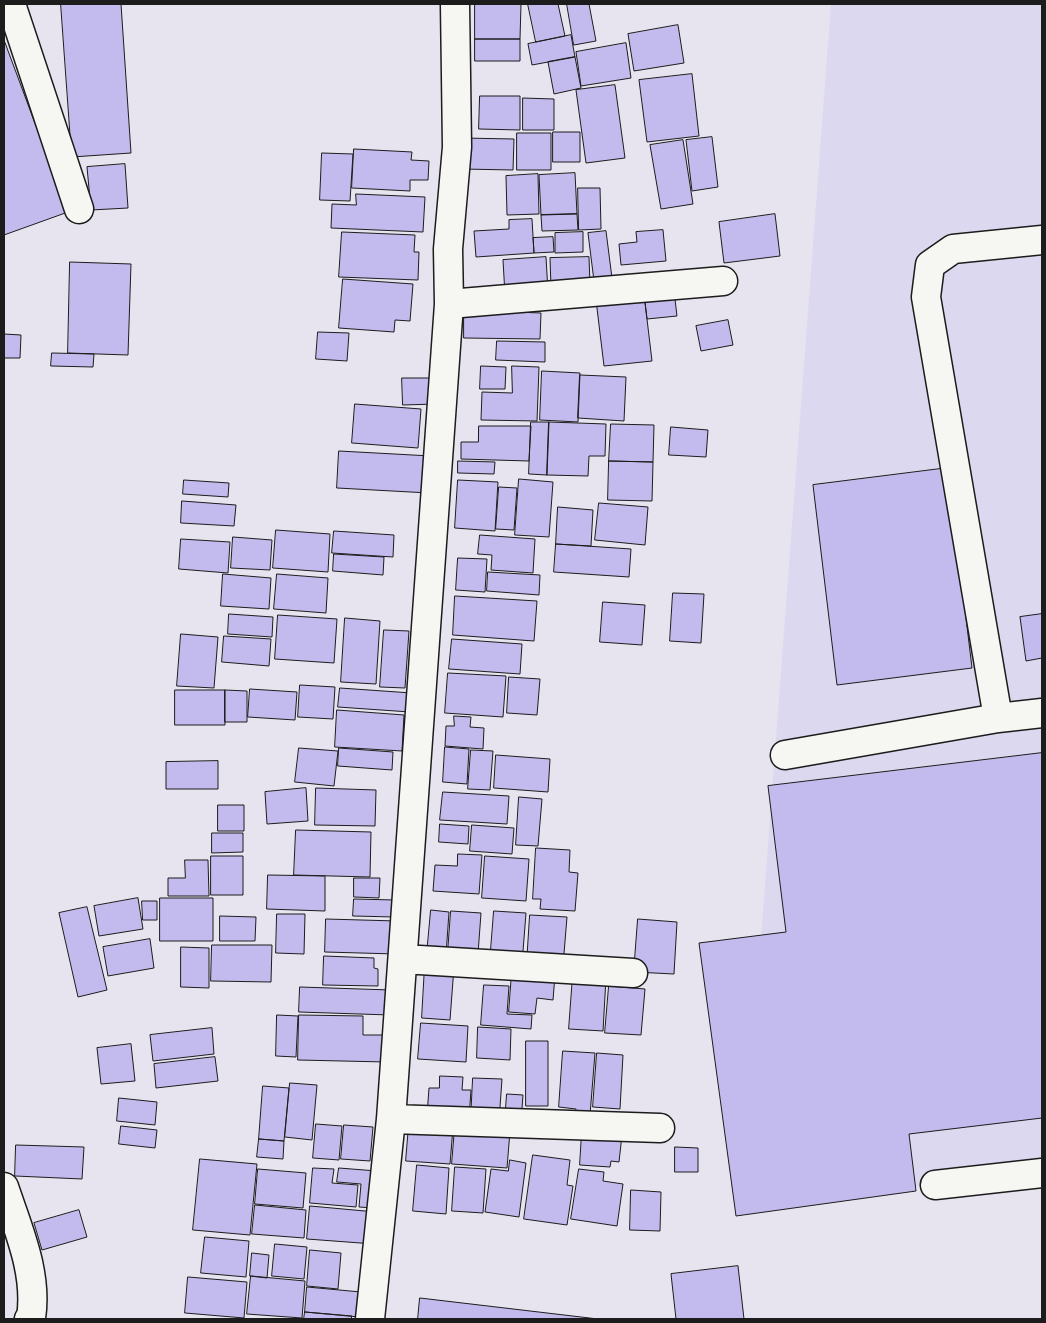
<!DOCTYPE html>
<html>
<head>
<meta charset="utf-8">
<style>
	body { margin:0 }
	#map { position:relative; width:1046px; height:1323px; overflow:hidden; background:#e7e4f0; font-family:Sriracha,sans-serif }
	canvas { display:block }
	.frame { position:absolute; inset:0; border:5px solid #1c1c1c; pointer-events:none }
</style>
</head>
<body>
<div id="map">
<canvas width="1046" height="1323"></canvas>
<div class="frame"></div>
</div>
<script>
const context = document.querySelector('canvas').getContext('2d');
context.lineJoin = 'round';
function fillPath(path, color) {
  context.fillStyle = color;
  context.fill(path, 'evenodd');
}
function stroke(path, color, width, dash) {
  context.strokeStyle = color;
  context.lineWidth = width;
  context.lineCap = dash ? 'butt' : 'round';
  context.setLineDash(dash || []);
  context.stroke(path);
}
const built = new Path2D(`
	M831,4H1042V1172L741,1206Z`);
const building = new Path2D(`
	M61,4H121L131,153L72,157Z
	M475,4H521L520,39H475Z
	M528,4H558L565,36L536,42Z
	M567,4H589L596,41L574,45Z
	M678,25L684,63L634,71L628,34Z
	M571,35L575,57L532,65L528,44Z
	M475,39H520V61H475Z
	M4,40L68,212L4,235Z
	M626,43L631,78L581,86L576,52Z
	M575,57L581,88L554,94L548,62Z
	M692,74L699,136L647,142L639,80Z
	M615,85L625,158L586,163L576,90Z
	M480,96H520V130L479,129Z
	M523,98L554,99V130H523Z
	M553,132H580V162H553Z
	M517,133H551V170H517Z
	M712,137L718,187L692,191L686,140Z
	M462,138L514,139L513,170L462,169Z
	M683,140L693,204L661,209L650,145Z
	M354,149L412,152L411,160L429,161L428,180H410V191L352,188Z
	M322,153L353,154L350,201L320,200Z
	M125,164L128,208L91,210L87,167Z
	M575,173L577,214L541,215L539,175Z
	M538,174L539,214L507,215L506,176Z
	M578,188H600L601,229L579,230Z
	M356,194L425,197L423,232L331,228L332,204L356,205Z
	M577,214L578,230L542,231L541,215Z
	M775,214L780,256L724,263L719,222Z
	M532,219L534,253L476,257L474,231L509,229V220Z
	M663,230L666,261L621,265L619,244L637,242L636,232Z
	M606,231L612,278L594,281L588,233Z
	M342,232L415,235L414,252H419L418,280L339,277Z
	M583,232V252L555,253V233Z
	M553,237L554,252L534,253L533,238Z
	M546,257L548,292L505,295L503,260Z
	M589,257L590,285L551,287L550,258Z
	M70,262L131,264L128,355L68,353Z
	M343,279L413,284L410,321L395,320L394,332L339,328Z
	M674,291L677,316L647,319L644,294Z
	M644,294L652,361L604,366L596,300Z
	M464,310L541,313L540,339L464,338Z
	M728,320L733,345L701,351L696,326Z
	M318,332L349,333L347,361L316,359Z
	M4,334L21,335L20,358H4Z
	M497,341L545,342V362L496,360Z
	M52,353L94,354L93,367L51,366Z
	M481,366L506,367L505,389H480Z
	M512,366L539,367L537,421L481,420L482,392L512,393Z
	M542,371L580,373L578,422L540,420Z
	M580,375L626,377L624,421L578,418Z
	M402,378H435L436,404L403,405Z
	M355,404L421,409L418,448L352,443Z
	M531,422H549L547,475L529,474Z
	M549,422L606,424L605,456H589L588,476L547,475Z
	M611,424L654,425L653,462L609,461Z
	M479,426H531L529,461L461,459V442H478Z
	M671,427L708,430L706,457L669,455Z
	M339,451L431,456L429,493L337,488Z
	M458,461L495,462L494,474L458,473Z
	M609,461L653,462L652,501L608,500Z
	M948,468L972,668L837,685L813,485Z
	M519,479L553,482L549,537L515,535Z
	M184,480L229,483L228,497L183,494Z
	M458,480L498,482L495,531L455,528Z
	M499,487L517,488L514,530L496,529Z
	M182,501L236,505L234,526L181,523Z
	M599,503L648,507L645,545L595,540Z
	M558,507L593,510L591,546L556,544Z
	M276,530L330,534L328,572L273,568Z
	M334,531L394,535L393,557L332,553Z
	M480,535L535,539L533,573L491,570L492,555L478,554Z
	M233,537L272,540L270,570L231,568Z
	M181,539L230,542L228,573L179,569Z
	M556,544L631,549L629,577L554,572Z
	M334,554L384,557L383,575L333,571Z
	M458,558L487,559L485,592L456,590Z
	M488,572L540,575L539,595L487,591Z
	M223,574L271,578L269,609L221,606Z
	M277,574L328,578L326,613L274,609Z
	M673,593L704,594L701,643L670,641Z
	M455,596L537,601L534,641L453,635Z
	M603,602L645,605L642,645L600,642Z
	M229,614L273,617L272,637L228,634Z
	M1042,614V658L1026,661L1020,617Z
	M278,615L337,619L334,663L275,659Z
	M345,618L380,621L376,684L341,682Z
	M384,630L409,631L405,688L380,687Z
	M181,634L218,637L214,688L177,686Z
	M224,636L271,639L269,666L222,662Z
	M452,639L522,644L520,674L449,669Z
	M448,673L506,676L503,717L445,713Z
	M509,677L540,679L537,715L507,713Z
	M300,685L335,687L333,719L298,717Z
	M340,688L412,693L410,712L338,707Z
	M250,689L297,692L295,720L248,717Z
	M175,690H225V725H175Z
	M225,690L247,691V722H225Z
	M337,710L404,715L402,751L335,747Z
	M454,716L471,717L470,727L484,728L483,749L445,746L446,726H454Z
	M445,747L469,749L467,784L443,782Z
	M299,748L338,751L334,786L295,782Z
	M339,748L393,752L392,770L338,766Z
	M471,750L493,751L490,790L468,789Z
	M1042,753V1118L909,1134L916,1191L736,1216L699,943L786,932L768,786Z
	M496,755L550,759L548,792L494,788Z
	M218,761V789H166V762Z
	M306,788L308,821L267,824L265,792Z
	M316,788L376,790L375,826L315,825Z
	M443,792L509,796L507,824L440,820Z
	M519,797L542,799L538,846L516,845Z
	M218,805H244V831H218Z
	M440,824L469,826L468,844L439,842Z
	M472,825L514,828L512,854L470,851Z
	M296,830L371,832L370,877L294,875Z
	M212,833H243V852L212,853Z
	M536,848L570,850L569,872L578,873L575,911L540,909L541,899H533Z
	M458,854L482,855L479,894L433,891L435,865L457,866Z
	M211,856H243V895H211Z
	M485,856L529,859L526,901L482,898Z
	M185,860H208L209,896H168V878H185Z
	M268,875L325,876V911L267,909Z
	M354,878H380L379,898L354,897Z
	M138,898L143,929L99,936L94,906Z
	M160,898H213V941H160Z
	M354,899L395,900V917L353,916Z
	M142,901H157V920H143Z
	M87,907L107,990L78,997L59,913Z
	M431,910L449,912L446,955L427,954Z
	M451,911L481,913L478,954L448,952Z
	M494,911L526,913L522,964L490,962Z
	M277,914H305L304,954L276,953Z
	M530,915L567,917L563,966L527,963Z
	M220,916L256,917L255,941H220Z
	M326,919L397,921L396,954L325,952Z
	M638,919L677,922L674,974L634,972Z
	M150,939L154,968L108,976L103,947Z
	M212,945H272L271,982L211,981Z
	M181,947L209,948V988L181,987Z
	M324,956L374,958V968L378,969V986L323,985Z
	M425,965L454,967L450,1020L422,1018Z
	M512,972L555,975L553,1000L537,998L535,1014L509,1012Z
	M573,975L606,978L603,1031L569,1029Z
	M484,985L509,986L507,1014L532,1015L531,1029L481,1025Z
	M609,986L645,989L641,1035L605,1033Z
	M300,987L391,990L390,1015L299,1012Z
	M277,1015L298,1016L296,1057L276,1056Z
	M299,1015L363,1016V1035H387L386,1062L298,1060Z
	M421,1023L468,1026L466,1062L418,1059Z
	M478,1027L511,1029L510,1060L477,1058Z
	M212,1028L214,1054L153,1061L150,1035Z
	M526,1041H548V1106H526Z
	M131,1044L135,1081L101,1084L97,1048Z
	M563,1051L595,1053L590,1115L575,1114L576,1109L559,1107Z
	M597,1053L623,1055L620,1109L593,1107Z
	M215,1057L218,1081L156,1088L154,1064Z
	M440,1076L463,1077L462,1090H471L469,1118L427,1115L429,1088H439Z
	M473,1078L502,1079L499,1121L471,1119Z
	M290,1083L317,1085L312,1140L285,1137Z
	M263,1086L289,1088L284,1141L259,1139Z
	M507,1094L523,1095L521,1122L505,1121Z
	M119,1098L157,1102L155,1125L117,1121Z
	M316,1124L342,1126L339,1160L313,1158Z
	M344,1125L373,1127L370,1161L341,1159Z
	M409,1125L453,1128L450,1164L406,1161Z
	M121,1126L157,1130L155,1148L119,1144Z
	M455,1127L510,1131L507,1168L452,1164Z
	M582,1132L622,1135L619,1162L611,1161L610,1167L580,1165Z
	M259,1139L284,1141L283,1159L257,1157Z
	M16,1145L84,1147L82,1179L15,1176Z
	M675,1147L698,1148V1172H675Z
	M533,1155L570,1160L567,1185L573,1186L567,1225L524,1219Z
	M200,1159L257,1164L250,1235L193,1230Z
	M510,1160L526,1163L519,1217L485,1212L491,1169L508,1171Z
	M417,1165L449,1168L446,1214L413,1211Z
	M455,1167L486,1169L483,1213L452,1211Z
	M313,1168L334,1169L332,1183L358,1185L356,1207L310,1203Z
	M339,1168L377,1171L374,1208L359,1207L361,1184L337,1182Z
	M258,1169L306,1173L303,1208L255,1204Z
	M579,1169L604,1172L603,1181L623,1184L617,1226L571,1219Z
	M631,1190L661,1192L660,1231L630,1230Z
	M255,1205L306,1210L304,1238L252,1234Z
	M310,1206L376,1212L374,1244L307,1239Z
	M79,1210L87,1237L42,1250L34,1223Z
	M205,1237L249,1241L246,1277L201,1273Z
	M275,1244L307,1247L304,1279L272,1276Z
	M310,1250L341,1253L338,1289L307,1286Z
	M252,1253L269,1255L267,1278L250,1276Z
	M738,1266L744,1319H676L671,1274Z
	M251,1276L305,1281L302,1318L247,1314Z
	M188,1277L247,1282L244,1318L185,1313Z
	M307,1287L361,1292L359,1317L305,1312Z
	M420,1298L598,1319H418Z
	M305,1312L352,1316L351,1319H304Z`);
const minor = new Path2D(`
	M11,4L79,209
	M449,304L723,281
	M998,718L926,297L930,265L953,249L1042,240
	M785,755L998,718L1042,713
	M403,959L633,973
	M391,1119L660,1128
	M935,1185L1042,1173
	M4,1187C18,1229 38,1273 31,1318L29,1319
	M370,1319L391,1119L449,304L448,249L457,147L455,4`);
fillPath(built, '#dcd8ef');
fillPath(building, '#c3bbed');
stroke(building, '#1c1c1c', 1);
stroke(minor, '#1c1c1c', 31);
stroke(minor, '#f6f6f2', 28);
</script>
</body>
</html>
